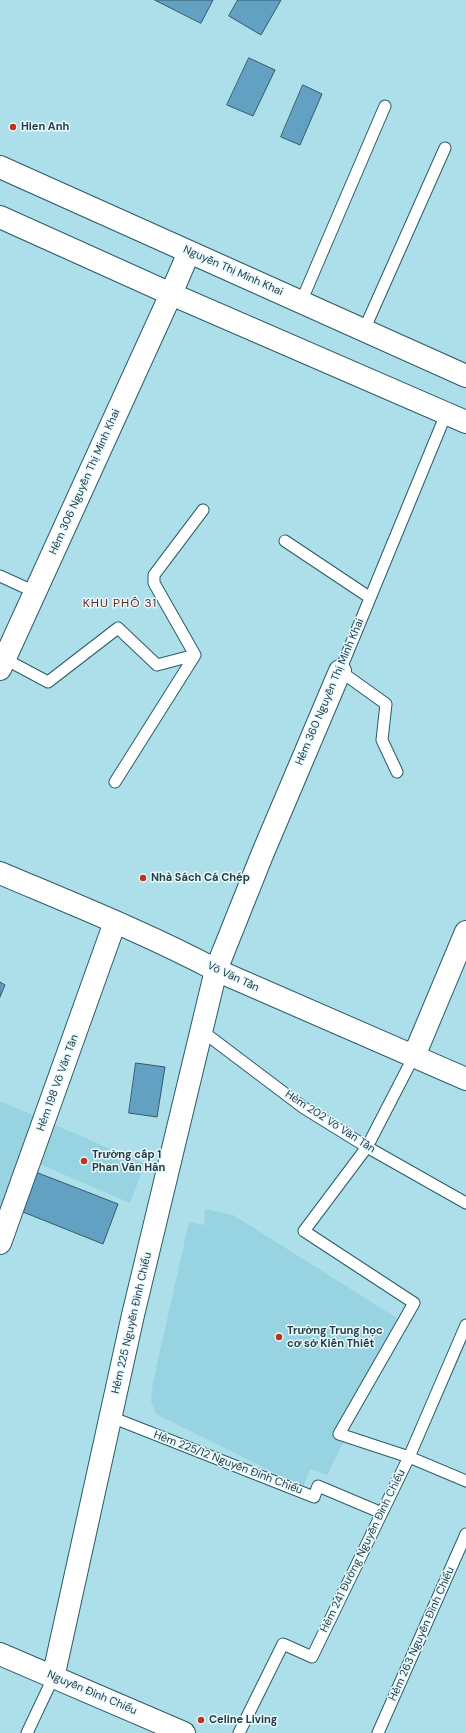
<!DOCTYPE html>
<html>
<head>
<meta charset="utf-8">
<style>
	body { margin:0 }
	canvas { display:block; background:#acdfea }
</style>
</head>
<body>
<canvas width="466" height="1733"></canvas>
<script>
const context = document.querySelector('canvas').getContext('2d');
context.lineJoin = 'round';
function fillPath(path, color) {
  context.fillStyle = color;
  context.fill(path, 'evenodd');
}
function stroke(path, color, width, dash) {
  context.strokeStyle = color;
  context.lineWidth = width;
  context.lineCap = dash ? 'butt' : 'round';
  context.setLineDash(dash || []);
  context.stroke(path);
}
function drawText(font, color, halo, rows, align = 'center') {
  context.font = font + ' "DM Sans",sans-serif';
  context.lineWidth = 3;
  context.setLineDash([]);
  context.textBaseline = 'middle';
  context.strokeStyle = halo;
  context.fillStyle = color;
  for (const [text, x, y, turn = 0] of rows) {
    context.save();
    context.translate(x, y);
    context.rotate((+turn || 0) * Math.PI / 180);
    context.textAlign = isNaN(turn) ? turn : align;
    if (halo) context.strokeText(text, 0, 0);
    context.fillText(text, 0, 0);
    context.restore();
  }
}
const built = new Path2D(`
	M0,1101L145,1164L130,1203L23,1157L0,1221Z
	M205,1209L233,1215L403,1322L327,1475L310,1469L303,1487L156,1414L151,1401L153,1382L189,1222L204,1225Z`);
const building = new Path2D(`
	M155,0H213L201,23Z
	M238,0H281L261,35L229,16Z
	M249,58L275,70L253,116L227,105Z
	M303,85L322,94L300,145L281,137Z
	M0,982L5,985L0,997Z
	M136,1063L165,1067L157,1117L129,1113Z
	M33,1171L118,1204L103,1244L18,1210Z`);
const lane = new Path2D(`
	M301,302L385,106
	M364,330L445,148
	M285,541L369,597
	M0,576L35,592
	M195,655L154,583V575L203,510
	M5,659L48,682L118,628L157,665L195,655
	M397,772L382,740L386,704L340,671L446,414
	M115,782L195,655
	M202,1031L304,1108L367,1147L466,1203
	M414,1056L367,1147L304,1231L414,1303L339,1434L409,1457L466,1481
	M111,1417L314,1497L318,1486L382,1513
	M27,1733L53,1678
	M239,1733L283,1644L312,1657L409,1457L466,1325
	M378,1733L466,1534`);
const street = new Path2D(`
	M0,669L171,294
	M414,1056L466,932
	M0,1243L115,922
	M53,1678L133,1315L216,970L262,855L340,671`);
const secondary = new Path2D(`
	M0,873C73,904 146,933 216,970L466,1079
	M0,1654L184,1733`);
const primary = new Path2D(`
	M0,167L466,376
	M0,217L171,294L466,422
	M171,294L189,252`);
const markers = [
	[13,127,4,"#c0341c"],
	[143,878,4,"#c0341c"],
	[84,1161,4,"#c0341c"],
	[279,1337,4,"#c0341c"],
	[201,1720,4,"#c0341c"]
];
const poiNames = [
	["Hien Anh",21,127],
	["Nhà Sách Cá Chép",151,878],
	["Trường cấp 1",92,1155],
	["Phan Văn Hân",92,1168],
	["Trường Trung học",287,1331],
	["cơ sở Kiến Thiết",287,1344],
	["Celine Living",209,1720]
];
const streetNames = [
	["Nguyễn Thị Minh Khai",233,271,24],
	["Hẻm 306 Nguyễn Thị Minh Khai",85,482,-66],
	["Hẻm 360 Nguyễn Thị Minh Khai",330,692,-67],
	["Võ Văn Tần",233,977,25],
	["Hẻm 198 Võ Văn Tần",58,1083,-70],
	["Hẻm 202 Võ Văn Tần",330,1122,33],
	["Hẻm 225 Nguyễn Ðình Chiểu",132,1323,-77],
	["Hẻm 225/12 Nguyễn Ðình Chiểu",228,1463,21],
	["Hẻm 241 Đường Nguyễn Đình Chiểu",363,1551,-64],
	["Hẻm 263 Nguyễn Ðình Chiểu",422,1634,-66],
	["Nguyễn Đình Chiểu",92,1693,23]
];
const neighbourhoodNames = [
	["KHU PHỐ 31",120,604]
];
fillPath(built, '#97d3e0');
fillPath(building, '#62a1c1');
stroke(building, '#335a6e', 1);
stroke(lane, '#2c5c66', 13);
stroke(street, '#2c5c66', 24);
stroke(secondary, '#2c5c66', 24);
stroke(primary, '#2c5c66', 24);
stroke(lane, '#fff', 11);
stroke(street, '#fff', 22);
stroke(secondary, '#fff', 22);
stroke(primary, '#fff', 22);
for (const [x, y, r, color] of markers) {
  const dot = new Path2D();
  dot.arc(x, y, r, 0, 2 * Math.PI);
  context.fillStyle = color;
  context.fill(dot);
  stroke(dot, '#e6faff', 1.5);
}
drawText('bold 11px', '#283c41', '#e6faff', poiNames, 'left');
drawText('11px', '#283c41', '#e6faff', streetNames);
context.letterSpacing = '1px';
drawText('12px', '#682519', '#e6faff', neighbourhoodNames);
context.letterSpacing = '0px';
</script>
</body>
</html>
